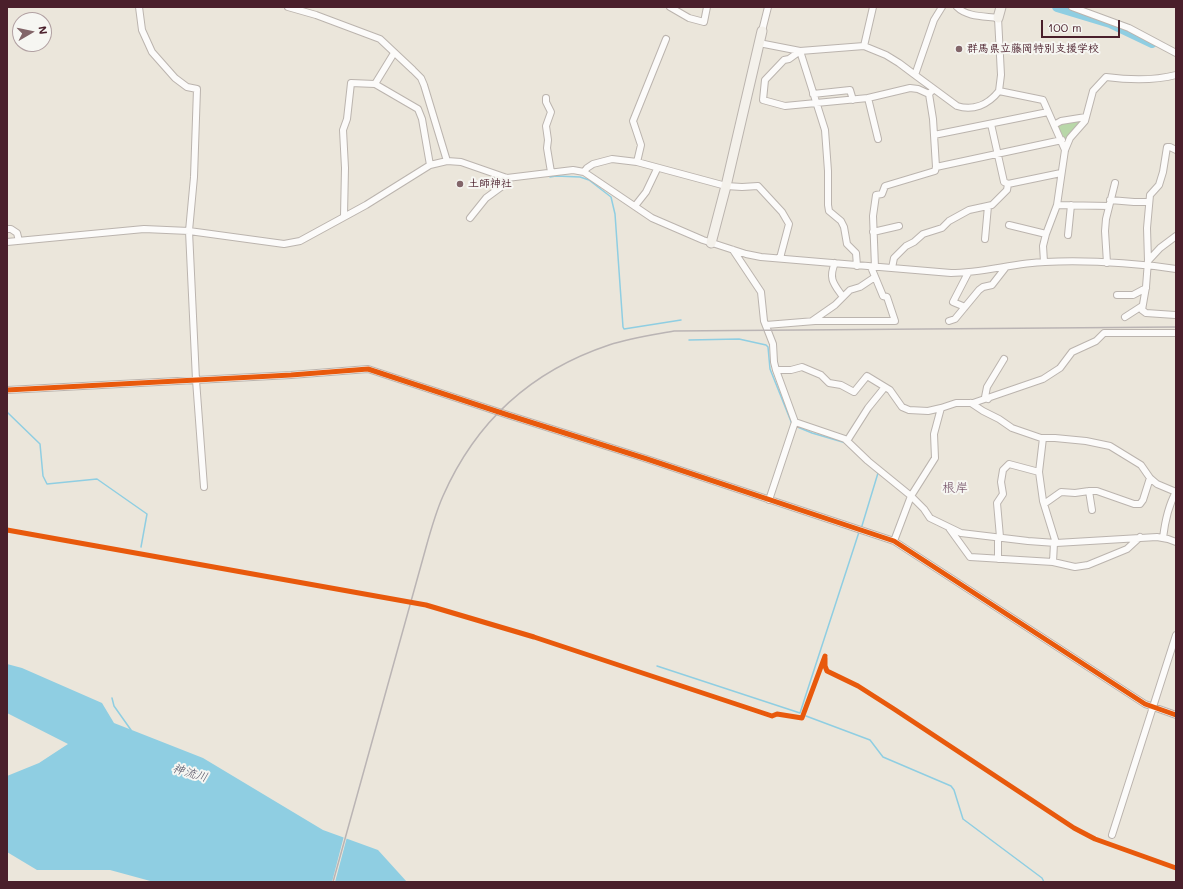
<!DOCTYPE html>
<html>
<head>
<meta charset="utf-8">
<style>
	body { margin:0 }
	#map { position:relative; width:1183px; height:889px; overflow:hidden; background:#ebe6db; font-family:Mali,sans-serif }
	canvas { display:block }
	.frame { position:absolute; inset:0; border:8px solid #4a1f2b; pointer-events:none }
	.north { position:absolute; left:12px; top:12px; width:40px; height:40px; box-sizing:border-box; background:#f6f6f2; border:1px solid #b1a0a2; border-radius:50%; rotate:81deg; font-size:11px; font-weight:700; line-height:16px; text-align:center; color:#4a1f2b }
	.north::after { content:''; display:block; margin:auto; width:14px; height:18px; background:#826569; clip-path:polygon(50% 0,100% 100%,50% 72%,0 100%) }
	.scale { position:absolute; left:1041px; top:20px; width:79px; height:18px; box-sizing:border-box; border:2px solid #4a1f2b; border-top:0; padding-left:5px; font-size:12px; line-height:14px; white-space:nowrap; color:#4a1f2b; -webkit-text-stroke:3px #f6f6f2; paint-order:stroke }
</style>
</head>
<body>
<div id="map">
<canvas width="1183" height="889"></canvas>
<div class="frame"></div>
<div class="north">N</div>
<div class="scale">100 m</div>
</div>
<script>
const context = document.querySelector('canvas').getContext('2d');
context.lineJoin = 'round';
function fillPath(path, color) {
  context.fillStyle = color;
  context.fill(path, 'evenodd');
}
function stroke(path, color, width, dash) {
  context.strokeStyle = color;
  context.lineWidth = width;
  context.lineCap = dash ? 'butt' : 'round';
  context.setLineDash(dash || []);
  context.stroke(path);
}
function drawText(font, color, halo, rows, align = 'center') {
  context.font = font + ' Mali,"Klee One",sans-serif';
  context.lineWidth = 4;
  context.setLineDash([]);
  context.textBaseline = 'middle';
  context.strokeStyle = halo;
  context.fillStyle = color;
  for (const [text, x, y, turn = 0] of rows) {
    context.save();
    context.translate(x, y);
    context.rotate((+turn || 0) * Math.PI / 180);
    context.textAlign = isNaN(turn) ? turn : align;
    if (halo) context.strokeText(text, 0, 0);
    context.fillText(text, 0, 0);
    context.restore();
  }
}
const green = new Path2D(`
	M1083,119L1067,143L1057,126L1064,123Z`);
const water = new Path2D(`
	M7,664L22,668L102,703L114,723L203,758L323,830L378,850L407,882H154L110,870H37L7,852V776L39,763L68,744L7,713Z`);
const pier = new Path2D(`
	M344,836L347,837L335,882H332Z`);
const stream = new Path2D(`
	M550,177L556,176L580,177L589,180L611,197L615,214L623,327L624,329L681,320
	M689,340L739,339L766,345L768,347L770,369L792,424
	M7,412L40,444L43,476L47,484L97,479L147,514L141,547
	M795,426L812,433L846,443
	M861,529L878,473L868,464
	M657,666L800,713L859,532
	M112,698L114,706L131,730
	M806,716L870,740L883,757L951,786L954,790L963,819L1042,878L1044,882`);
const river = new Path2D(`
	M1057,7L1110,23L1152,43`);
const street = new Path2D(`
	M139,7L142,30L152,52L175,78L187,87L197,89L194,177L189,231L196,380L204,487
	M288,7L316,15L380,39L413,70L421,78L424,85L447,161
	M670,7L689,18L704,22L707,7
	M942,7L934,20L915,75L957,106C973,111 988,105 999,91
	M957,7C967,17 984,16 998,18L1001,75L999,91L1043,100L1065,150
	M1072,7L1129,28L1176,53
	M762,31L768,7
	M759,43L800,51L825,130L828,171V205L829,211L841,221L844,227L847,244L856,253L857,266
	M864,46L873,7
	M915,75L899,63L886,55L864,46L800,51L789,59L784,60L765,80L763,100L785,106L868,98L910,88L918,89L929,94
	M375,84L394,53
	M813,94L850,90L853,100
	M546,98V102L551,112L546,126L548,140L547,148L551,172
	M868,98L878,139
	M991,124L1004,182L1008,184
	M1054,125L1061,121L1086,117
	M934,135L1048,112
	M637,162L641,145L633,121L666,39
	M936,167L1062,140
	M584,172L587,168L593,164L612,159L637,162L726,186L742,187L758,186L782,212L789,224L780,258
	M1110,200L1134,202H1149
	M1057,205L1109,206
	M635,206L646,192L657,169
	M344,216L345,168L343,130L347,119L351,83L375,84L418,109L422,119L430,165
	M470,218L486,198L501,187L507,178
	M1009,225L1046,234
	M7,229H11L17,233L19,241
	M873,232L899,226
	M1068,235L1071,205
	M985,239L988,206
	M7,242L144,229L189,231L284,244L300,241L366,205L430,165L447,161L461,162L507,178L573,170L584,172L652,218L703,240L746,254L761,257L951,273C983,273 1014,263 1045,262C1088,260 1133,263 1176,269
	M733,250L761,292L764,321L773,344L774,362L776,370L795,422L769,500
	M1148,261L1160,248L1176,236
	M1044,262L1043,246L1046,234L1057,205L1065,150L1070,138L1085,121L1093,91L1106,77C1129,80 1153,81 1176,75
	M835,263C828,279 834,284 843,297
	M1107,263L1105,231L1106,219L1115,183
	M875,267L873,216L876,195L882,194L885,186L935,171L936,167L933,119L929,94L934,89
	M892,268L894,258L906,246L914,242L923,234L942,228L949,221L969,210L992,205L1007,190L1008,184L1061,173
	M1117,295H1133L1146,288
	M965,307L953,302L968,273
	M1175,315L1146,313L1142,310L1146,287L1148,261L1147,228L1150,195L1159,185L1163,172L1167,147H1170L1176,150
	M1125,317L1142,306
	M812,321L835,305L850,290L860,287L875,277
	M949,321L955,319L979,290L983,287L992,285L1006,267
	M766,325L815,321H895L887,297L883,296L871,267
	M776,370H791L802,367L821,375L829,383L841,385L854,392L867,376L890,390L902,407L909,410L928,411L941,408L956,403H973L1043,379L1060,368L1072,352L1096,341L1104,333H1176
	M7,390L291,375L368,369L508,415L647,459L894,541L1145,704L1176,715
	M988,399L985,397L987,387L1004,359
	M971,403L983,411L999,419L1012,428L1041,438H1055L1086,441L1110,446L1141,465L1150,478L1157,484L1176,492
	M795,422L845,439L868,461L911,496L924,509L930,518L961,533L1028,541L1056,543L1157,537L1168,539L1176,542
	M1043,438L1039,472L1043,501L1056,543
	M847,441L868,408L885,387
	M1089,491L1092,510
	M1044,504L1061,492L1075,493L1089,491H1097L1134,504H1140L1143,500L1150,478
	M949,528L970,557L1053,562L1075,567L1088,565L1127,549L1140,537
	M1000,537L997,503L1003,494L1001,482L1003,470L1009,464L1039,472
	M1163,538C1165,521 1168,506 1176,492
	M894,541L911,496L935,458L934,434L941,408
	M998,559V537
	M1053,562L1054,543
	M1112,835L1176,635`);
const secondary = new Path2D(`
	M998,18L1001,7
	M711,243L726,186L762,31`);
const rail = new Path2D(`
	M333,882L425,551C430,533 435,514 443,496C476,421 531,371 609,345C630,338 652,335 674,331L1176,327`);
const cycleway = new Path2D(`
	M7,390L291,375L368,369L508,415L647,459L894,541L1145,704L1176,715
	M7,530L426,605L534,637L772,716L777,714L802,718L825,656
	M825,658V666L827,671L858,686L894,709L1074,828L1095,839L1176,868`);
const markers = [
	[959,49,4,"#826569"],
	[460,184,4,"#826569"]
];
const poiNames = [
	["群馬県立藤岡特別支援学校",967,49],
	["土師神社",468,184]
];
const waterNames = [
	["神流川",190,773,16]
];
const quarterNames = [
	["根岸",955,488]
];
fillPath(green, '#b8d7a8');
fillPath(water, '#8fcee2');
fillPath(pier, '#ebe6db');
stroke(stream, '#8fcee2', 1.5);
stroke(river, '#8fcee2', 10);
stroke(street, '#bbb4ae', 8);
stroke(secondary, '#bbb4ae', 11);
stroke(street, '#fcfbfa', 6);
stroke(secondary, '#f4f1eb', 9);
stroke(rail, '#bab4b4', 1.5);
stroke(cycleway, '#e8590c', 5);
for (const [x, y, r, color] of markers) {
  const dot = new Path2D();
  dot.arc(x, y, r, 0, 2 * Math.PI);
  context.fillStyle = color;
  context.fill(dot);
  stroke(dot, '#f6f6f2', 1.5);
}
drawText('bold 11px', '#4a1f2b', '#f6f6f2', poiNames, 'left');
drawText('italic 12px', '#535163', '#f6f6f2', waterNames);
drawText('13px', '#704d64', '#f6f6f2', quarterNames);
</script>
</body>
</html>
